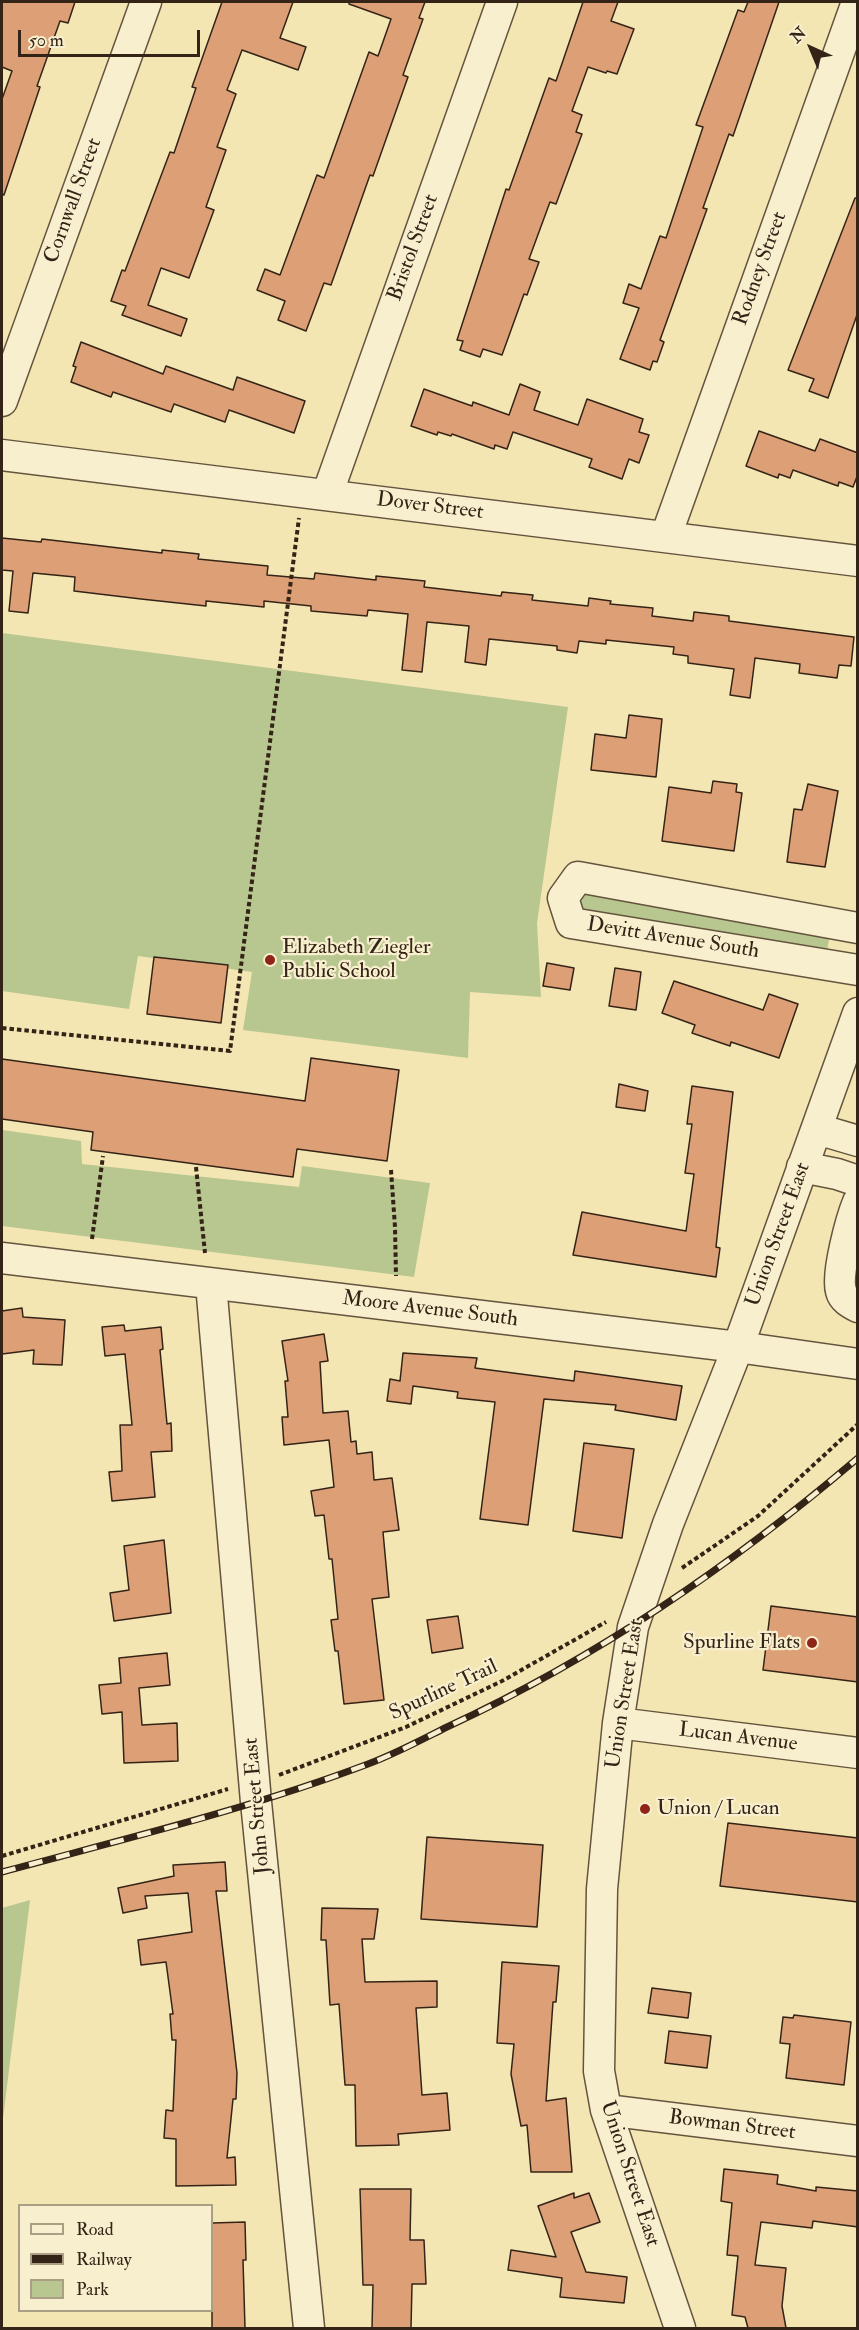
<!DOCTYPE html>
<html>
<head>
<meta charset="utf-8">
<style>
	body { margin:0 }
	#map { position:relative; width:859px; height:2330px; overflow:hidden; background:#f4e6b3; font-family:"IM FELL Double Pica",serif }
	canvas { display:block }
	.frame { position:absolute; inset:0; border:3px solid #342417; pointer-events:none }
	.legend { position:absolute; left:18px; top:2204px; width:195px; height:108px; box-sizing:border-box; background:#f8efce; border:2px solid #aa9e85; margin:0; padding:8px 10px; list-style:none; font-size:18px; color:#342417 }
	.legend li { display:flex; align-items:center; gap:12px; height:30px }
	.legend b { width:30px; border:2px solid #aa9e85 }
	.north { position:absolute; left:781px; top:18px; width:60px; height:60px; -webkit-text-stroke:4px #f8efce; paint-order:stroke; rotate:316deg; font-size:16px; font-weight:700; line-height:24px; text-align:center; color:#342417 }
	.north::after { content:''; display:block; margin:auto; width:21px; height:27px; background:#342417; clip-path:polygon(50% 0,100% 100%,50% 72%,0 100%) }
	.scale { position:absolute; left:18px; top:30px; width:182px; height:27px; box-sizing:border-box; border:3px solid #342417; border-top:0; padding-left:8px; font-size:18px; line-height:21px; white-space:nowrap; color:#342417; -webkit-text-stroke:4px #f8efce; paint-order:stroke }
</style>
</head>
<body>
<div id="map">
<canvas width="859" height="2330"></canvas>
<div class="frame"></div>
<ul class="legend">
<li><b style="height:8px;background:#f8efce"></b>Road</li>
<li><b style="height:8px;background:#342417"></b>Railway</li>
<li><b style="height:16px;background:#b8c690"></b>Park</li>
</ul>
<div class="north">N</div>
<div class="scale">50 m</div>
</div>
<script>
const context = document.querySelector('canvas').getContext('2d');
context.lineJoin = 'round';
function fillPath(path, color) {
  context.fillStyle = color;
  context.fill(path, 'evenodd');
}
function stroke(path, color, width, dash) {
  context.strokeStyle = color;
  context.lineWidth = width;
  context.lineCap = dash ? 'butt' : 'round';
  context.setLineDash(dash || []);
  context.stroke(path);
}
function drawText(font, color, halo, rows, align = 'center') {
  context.font = font + ' "IM FELL Double Pica",serif';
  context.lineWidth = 4.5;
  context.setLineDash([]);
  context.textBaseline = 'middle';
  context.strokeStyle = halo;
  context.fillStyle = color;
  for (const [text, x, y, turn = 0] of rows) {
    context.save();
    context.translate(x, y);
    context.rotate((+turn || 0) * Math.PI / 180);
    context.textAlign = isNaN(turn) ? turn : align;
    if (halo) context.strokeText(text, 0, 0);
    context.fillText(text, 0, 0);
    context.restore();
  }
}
const green = new Path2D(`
	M2,633L568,707L537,923L541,997L470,992L468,1058L243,1030L252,972L138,956L129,1009L2,991Z
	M581,890L830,933L827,951L577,912Z
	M2,1130L81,1141L82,1164L299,1187L302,1166L430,1183L414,1277L2,1226Z
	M30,1900L2,2127V1908Z`);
const building = new Path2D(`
	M2,2H75L68,23L60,21L37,86L40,87L4,195L2,194V99L12,71L2,67Z
	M222,2H293L280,38L306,47L298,70L242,50L227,90L236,94L217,147L226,150L206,207L214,210L189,278L161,268L148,305L187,319L181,336L122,315L126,306L111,301L122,270L125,271L170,152L174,153L196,88L192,87Z
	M349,2H425L419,18L423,19L403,75L408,77L373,176L370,175L331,285L324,283L306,331L278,320L285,301L257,290L265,269L280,275L317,175L324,178L369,52L378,56L391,19L349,4Z
	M583,2H618L611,21L634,29L617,74L607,71L606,73L588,67L572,111L582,115L576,132L582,134L556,204L550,202L529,259L539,262L527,295L524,294L502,355L483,349L480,357L460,350L463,341L457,340L506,189L509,190L549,78L556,81Z
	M748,2H779L733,136L729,134L703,208L707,209L660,340L664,342L657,362L653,361L650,370L620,359L639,308L623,303L629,284L641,289L660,236L666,238L703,127L696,125L738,10L744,12Z
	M855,198H858V312L828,398L809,391L814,379L788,370Z
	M81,342L163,374L166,366L233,390L237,377L305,401L294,433L229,410L225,422L174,404L171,412L113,392L111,397L71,382L76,367L73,366Z
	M520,384L540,392L534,410L578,425L587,399L643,419L639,432L649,435L639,463L629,459L622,479L589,467L592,459L513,432L507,449L495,445L494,449L452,434L451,436L438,432L437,435L411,426L424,389L472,406L473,402L509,415Z
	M759,431L815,451L820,439L858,453V474L853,487L839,482L838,486L793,470L790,478L779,474L778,478L746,466Z
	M2,538L41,542L42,539L162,553V550L199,554L198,559L268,566L267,575L314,579L315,573L376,580V576L425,581L424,587L501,596L502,592L533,595L532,600L588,606L589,598L611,601L610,604L653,608L652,616L693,621L694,612L729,616V621L854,637L851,666L839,665L837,678L799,673L800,664L755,658L750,698L730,695L734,669L688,663V656L673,654L674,647L606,640V644L579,641L577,653L557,650V646L489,639L486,665L465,662L469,626L427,622L422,672L402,670L408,614L368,610L367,616L311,611V606L264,601V607L206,601V606L141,599L74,591L75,577L33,573L28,613L9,611L13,571L2,570Z
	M629,715L662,719L656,777L591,770L595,734L626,738Z
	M713,781L737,784L736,792L742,793L734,851L662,841L669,787L711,793Z
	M808,784L838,791L825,867L787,862L794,809L802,810Z
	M154,957L228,965L221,1023L147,1014Z
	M547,963L574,968L570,990L543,986Z
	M615,968L641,972L636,1010L609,1006Z
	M674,981L763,1010L769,994L798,1004L779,1058L731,1042L730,1046L692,1033L695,1025L662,1013Z
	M311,1058L399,1070L387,1161L297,1149L293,1177L91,1150L93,1132L2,1119V1059L305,1101Z
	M619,1084L648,1091L645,1111L616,1107Z
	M692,1086L733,1092L716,1247L720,1248L716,1277L573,1255L582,1212L686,1231L694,1174L685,1173L692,1124H687Z
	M22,1308L23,1317L65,1320L62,1365L33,1364L34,1350L2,1354V1311Z
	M124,1325L125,1331L161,1327L163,1349L160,1350L167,1424L171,1423L172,1451L151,1452L155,1497L112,1501L109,1472L122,1471L120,1425H132L125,1354L105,1356L102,1327Z
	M324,1334L328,1361L320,1362L323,1413L348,1411L351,1442L356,1441L357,1454L372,1452L374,1480L392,1478L399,1530L383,1532L389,1597L372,1599L384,1700L344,1704L338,1651H335L331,1620L338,1619L332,1559H329L324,1515L315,1516L311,1491L334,1487L329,1440L284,1445L282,1417H288L285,1381H288L282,1341Z
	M403,1353L477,1358L475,1368L574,1381L575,1371L682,1386L676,1420L615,1410L616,1405L544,1399L528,1525L480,1519L495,1402L457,1398L458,1392L413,1386L411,1404L387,1401L390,1379L400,1381Z
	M584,1443L634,1449L622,1538L573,1531Z
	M164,1540L171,1613L114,1621L110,1593L129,1590L124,1546Z
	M771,1606L858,1617V1682L763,1670Z
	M458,1616L463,1648L432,1653L427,1620Z
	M167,1653L170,1685L139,1688L142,1725L177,1723L178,1761L124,1763L122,1712L102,1714L99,1685L121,1683L119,1658Z
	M728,1823L858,1838V1902L720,1886Z
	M427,1837L543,1845L537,1927L421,1919Z
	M225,1862L227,1891H216L237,2073L236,2099H233L227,2158L235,2157L236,2185L176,2186V2139L164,2138L166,2110L173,2111L176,2040H172L170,2014H173L166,1962L141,1965L138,1940L192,1932L188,1893L145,1896L147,1908L123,1913L118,1888L174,1876L173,1865Z
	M322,1908L378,1909L374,1939H362L365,1982L437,1981V2007L416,2008L422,2095L447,2093L450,2130L398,2134L399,2145L356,2146L355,2085H345L339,2004L330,2005L326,1940H321Z
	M502,1962L559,1966L556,2002H553L546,2101L566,2098L572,2172H531L527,2125L521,2126L511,2074L514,2044L497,2043Z
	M652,1988L691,1993L688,2018L648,2013Z
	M794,2015L851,2022L844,2085L786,2078L790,2044L780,2043L783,2017L793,2018Z
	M669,2031L711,2036L707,2068L665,2063Z
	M724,2169L778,2175L777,2184L816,2191V2187L858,2191V2227L813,2221L812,2228L761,2222L755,2265L786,2268L782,2306L786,2328H748L745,2317L732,2315L738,2256L727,2255L732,2203L721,2201Z
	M360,2189H411L410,2240H424L426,2284H412L411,2328H372L373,2285H363Z
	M574,2193V2198L589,2193L600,2222L571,2232L586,2272L627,2277L624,2303L560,2297L562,2278L508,2270L511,2250L556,2257L538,2206Z
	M245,2222L246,2260H243L245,2328H212V2223Z`);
const path = new Path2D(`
	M2,1028L230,1051L299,518
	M196,1167L205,1253
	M391,1170L395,1227L396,1276
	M92,1239L103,1156
	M682,1568L758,1516L858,1424
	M279,1775L406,1727L502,1681L606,1622
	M2,1856L228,1789`);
const minor = new Path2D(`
	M2,401L146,2
	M2,455L858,561
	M327,495L502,2
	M666,536L857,2
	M858,928L578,877L563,898L571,923L858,970
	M817,1129L858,1141
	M802,1167L837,1174L858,1181
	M858,1202C851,1219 836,1274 841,1291C843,1299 850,1303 858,1307
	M2,1258L738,1347L858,1364
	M211,1284L256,1802L309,2328
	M618,1723L858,1753
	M606,2110L858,2141
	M680,2328L606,2110L599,2071L602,1889L618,1723L633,1627L668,1524L738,1347L858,1013`);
const rail = new Path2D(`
	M2,1872C124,1839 249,1809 368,1764C395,1754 421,1740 447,1727C598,1657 731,1566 858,1458`);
const markers = [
	[270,960,6,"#8f2418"],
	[812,1643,6,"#8f2418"],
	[645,1809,6,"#8f2418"]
];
const streetNames = [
	["Cornwall Street",74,201,-70],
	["Bristol Street",414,248,-70],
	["Rodney Street",761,269,-70],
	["Dover Street",430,507,7],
	["Devitt Avenue South",673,939,9],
	["Union Street East",779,1235,-70],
	["Moore Avenue South",430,1310,7],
	["Spurline Trail",444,1691,-25],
	["Union Street East",626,1694,-81],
	["Lucan Avenue",738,1738,7],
	["John Street East",258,1806,-95],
	["Bowman Street",732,2126,7],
	["Union Street East",629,2174,72]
];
const poiNames = [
	["Elizabeth Ziegler",282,948],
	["Public School",282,972],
	["Spurline Flats",800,1643,"right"],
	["Union / Lucan",657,1809]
];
fillPath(green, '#b8c690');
fillPath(building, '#dd9f75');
stroke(building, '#342417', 1.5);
stroke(minor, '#64543e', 33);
stroke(path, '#342417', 4, [4.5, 3]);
stroke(minor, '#f8efce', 30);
stroke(rail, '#342417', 7);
stroke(rail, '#f8efce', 4.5, [14]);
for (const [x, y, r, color] of markers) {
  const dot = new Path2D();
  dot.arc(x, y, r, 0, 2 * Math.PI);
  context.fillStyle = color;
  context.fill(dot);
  stroke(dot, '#f8efce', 2);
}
drawText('21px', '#342417', '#f8efce', streetNames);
drawText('21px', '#342417', '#f8efce', poiNames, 'left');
</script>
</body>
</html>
